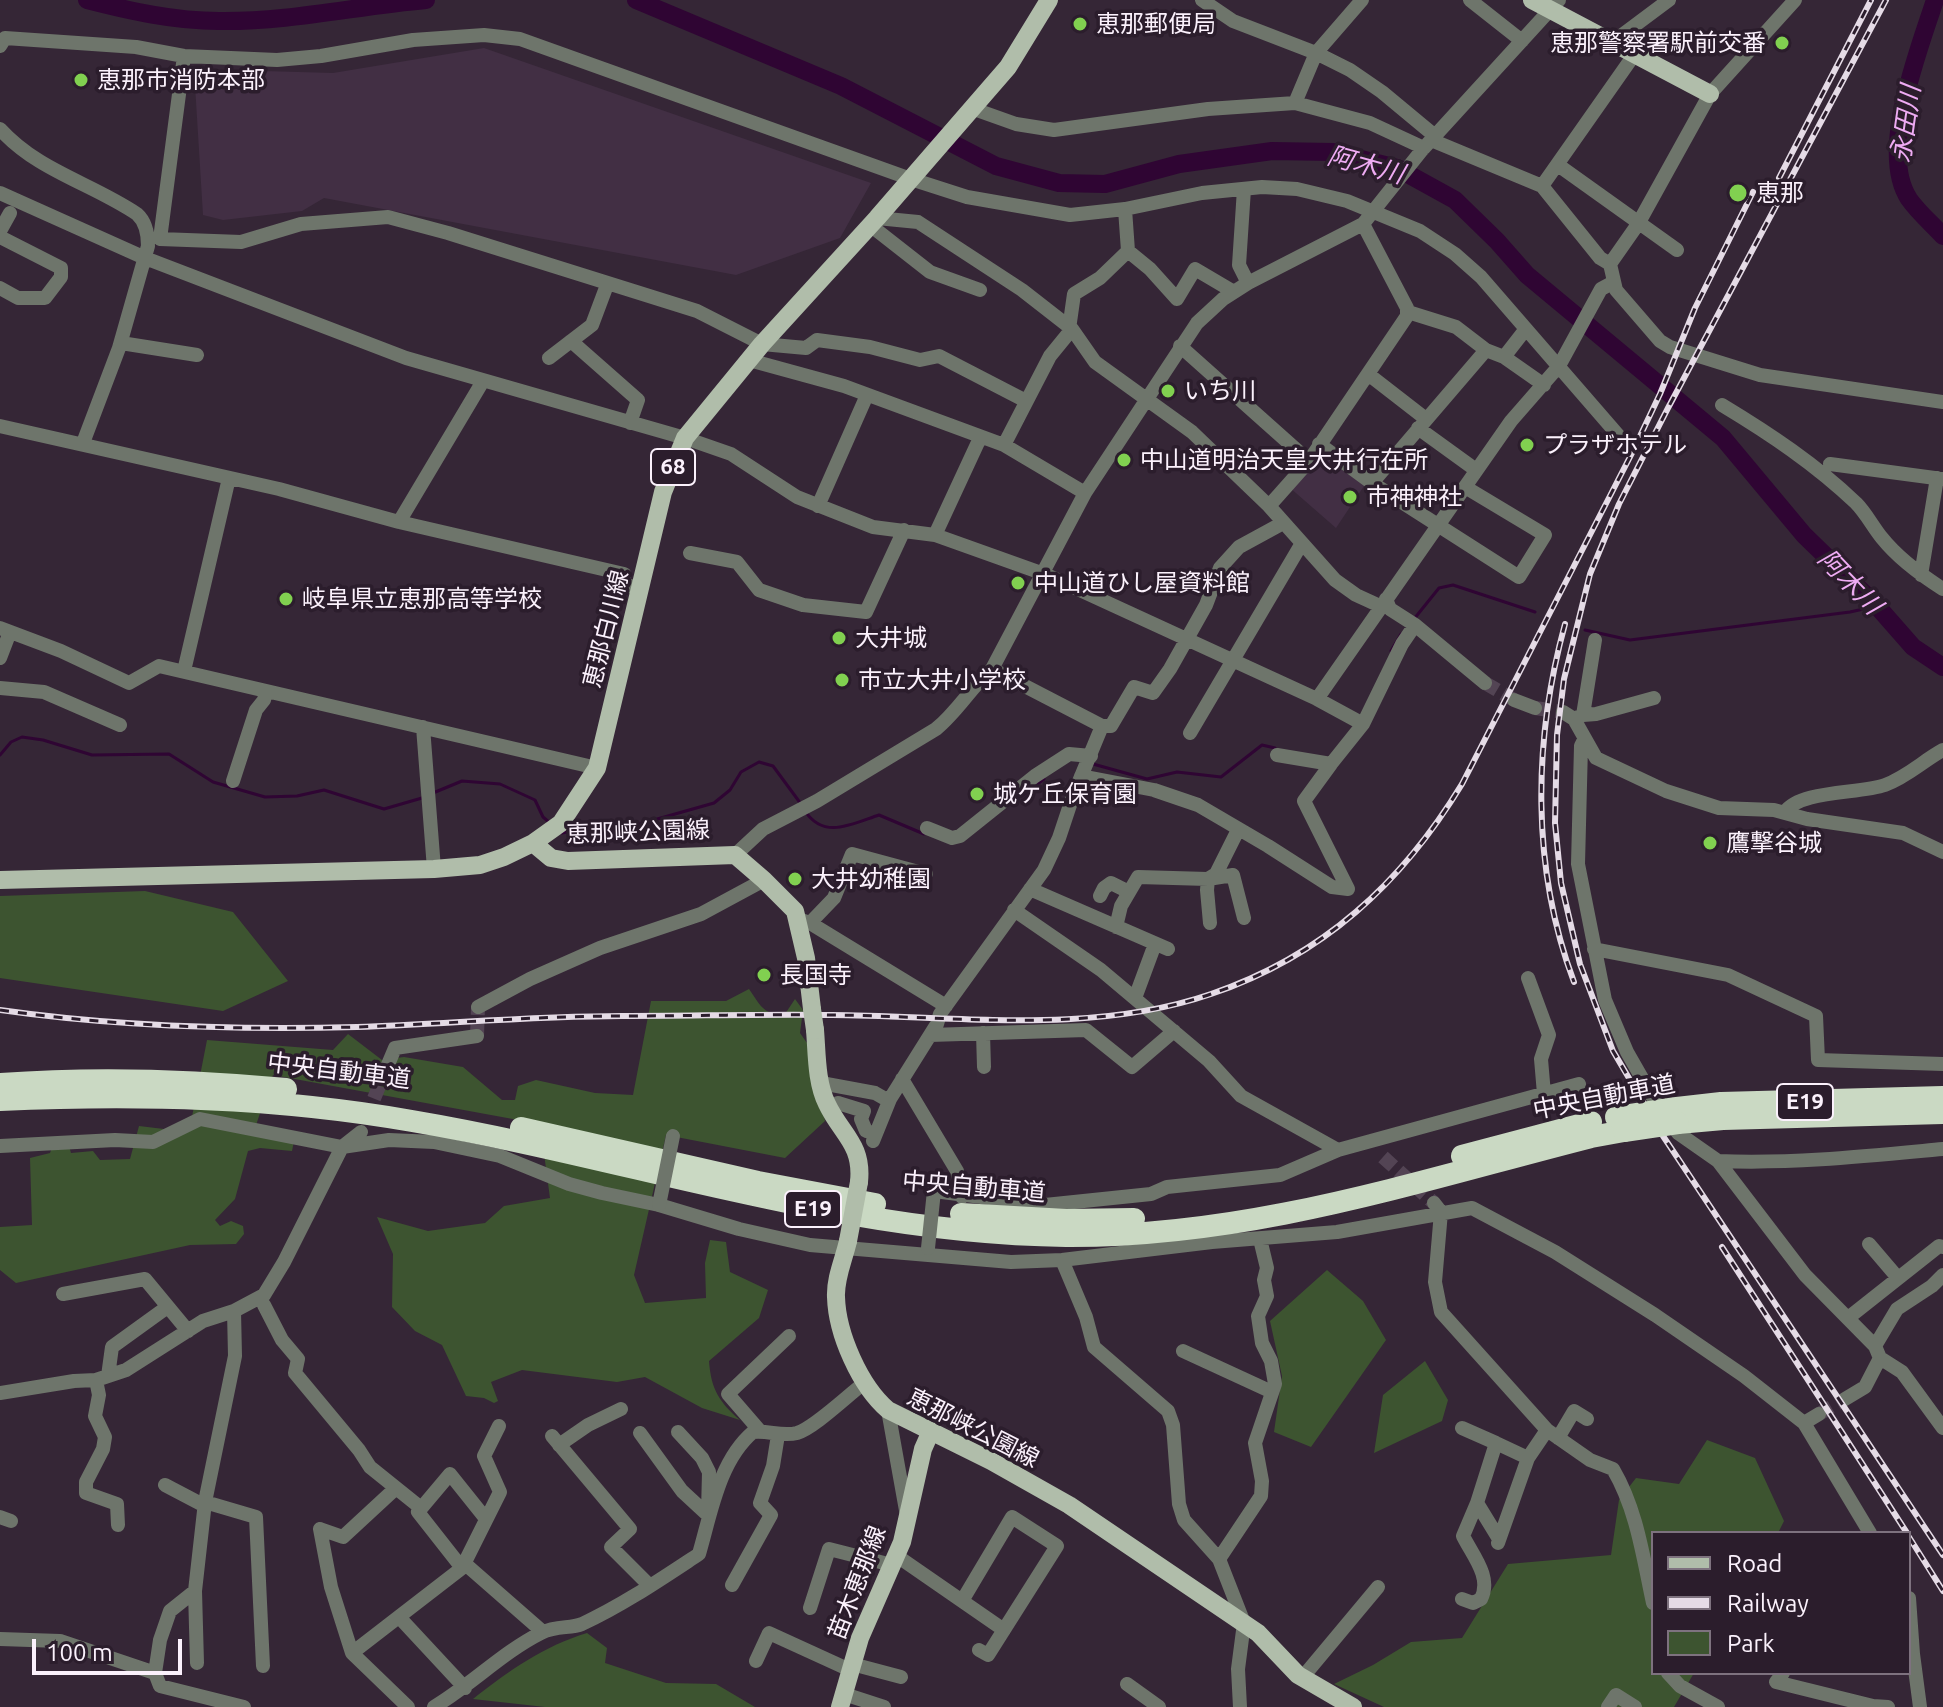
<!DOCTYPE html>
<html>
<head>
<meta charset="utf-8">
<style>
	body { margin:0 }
	#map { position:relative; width:1943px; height:1707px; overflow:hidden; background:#352636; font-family:Ubuntu,sans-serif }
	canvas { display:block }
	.legend { position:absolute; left:1651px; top:1531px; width:260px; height:144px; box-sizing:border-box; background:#2b1d2c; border:2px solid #7e727f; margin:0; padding:10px 14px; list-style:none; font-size:24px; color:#fbf1fc }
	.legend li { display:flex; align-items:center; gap:16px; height:40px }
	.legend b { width:40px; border:2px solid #7e727f }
	.scale { position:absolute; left:32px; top:1639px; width:150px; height:36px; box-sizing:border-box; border:4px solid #fbf1fc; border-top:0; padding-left:10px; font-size:24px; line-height:28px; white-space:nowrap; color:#fbf1fc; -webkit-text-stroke:6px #2b1d2c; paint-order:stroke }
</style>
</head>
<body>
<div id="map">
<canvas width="1943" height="1707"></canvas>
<ul class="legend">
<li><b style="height:10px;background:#b0bdaa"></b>Road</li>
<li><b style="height:10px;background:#e5dbe6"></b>Railway</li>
<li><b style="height:22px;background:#3d5430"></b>Park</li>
</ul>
<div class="scale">100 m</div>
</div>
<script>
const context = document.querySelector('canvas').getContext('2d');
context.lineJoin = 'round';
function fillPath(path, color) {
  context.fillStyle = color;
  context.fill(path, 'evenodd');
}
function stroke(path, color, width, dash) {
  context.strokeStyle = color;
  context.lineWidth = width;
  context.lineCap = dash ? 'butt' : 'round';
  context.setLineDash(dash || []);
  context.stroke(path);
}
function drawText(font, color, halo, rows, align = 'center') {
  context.font = font + ' Ubuntu,"Noto Sans JP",sans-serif';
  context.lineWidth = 7;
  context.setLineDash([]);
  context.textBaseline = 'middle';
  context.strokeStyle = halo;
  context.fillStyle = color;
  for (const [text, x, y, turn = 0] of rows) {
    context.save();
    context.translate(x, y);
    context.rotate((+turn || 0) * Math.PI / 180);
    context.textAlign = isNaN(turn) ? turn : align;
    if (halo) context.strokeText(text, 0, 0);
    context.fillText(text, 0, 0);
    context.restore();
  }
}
const built = new Path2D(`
	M484,48L871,183L840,238L736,275L324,198L302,211L223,220L203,215L194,69L333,73Z
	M1320,449L1366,483L1336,528L1289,487Z`);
const green = new Path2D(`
	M145,891L233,912L288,981L223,1011L0,978V896Z
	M749,989C761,1006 763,1015 785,1014L795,999L803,1010L800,1033L812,1050L825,1121L785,1158L666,1135L634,1275L645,1303L706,1298L705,1263L710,1240L726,1242L730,1272L768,1290L759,1318L709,1361C711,1389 719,1402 740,1420L702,1408L645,1377L617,1382L522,1370L491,1382L498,1401L494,1403L484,1398L466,1396L442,1345L415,1331L392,1307L393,1254L377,1217L428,1231L485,1223L504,1206L550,1198L540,1124L273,1075L254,1131L294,1141L292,1151L260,1148L248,1151L235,1199L215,1220L220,1226L231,1221L243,1226L244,1234L236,1244L190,1245L16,1283L0,1270V1227L32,1225L30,1158L50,1153L53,1145L69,1146L71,1153L93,1151L100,1160L130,1159L139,1126L189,1132L207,1040L333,1050L348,1034L382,1060L404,1057L463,1067L502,1100H515L518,1086L536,1080L595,1093L633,1095L651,1001H726Z
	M1327,1270L1363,1301L1386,1340L1311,1447L1274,1432L1282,1376L1270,1321Z
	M1425,1361L1448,1400L1442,1421L1374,1453L1383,1395Z
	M1707,1440L1755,1458L1784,1521L1778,1533H1653V1673H1694L1674,1707H1384L1334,1684L1373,1665L1411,1642L1462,1638L1508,1564L1611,1555L1619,1500L1636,1478L1679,1484Z
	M587,1633L607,1648L605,1663L666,1683L716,1684L755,1707H545L473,1699C508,1671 544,1646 587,1633Z`);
const stream = new Path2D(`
	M1414,619L1439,588L1453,585L1535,612
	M1585,630L1630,640L1850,612L1877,606
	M1391,651L1401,634
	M0,755L11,742L22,737L43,740L92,755L169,754L213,782L265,797L297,796L324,790L384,809L422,798
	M1093,764L1147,779L1177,772L1221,777L1262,745L1275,748
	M433,793L462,781L500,784L535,800L543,817L550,823
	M1024,794L1044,779
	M805,811C824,840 852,824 879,815L924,834
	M562,833L587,828L629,827L714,803L730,790L741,772L759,762L773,766L801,804`);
const river = new Path2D(`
	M87,0C130,11 174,21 219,21C289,22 357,6 426,0
	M636,0L841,86L996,166L1059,183L1105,184L1179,164L1272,151L1333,152L1397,168L1455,200L1497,241L1527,275L1723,438L1804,535L1877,606L1913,647L1943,667
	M1935,0C1919,50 1878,152 1909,199C1918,212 1932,224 1943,236`);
const minorTunnel = new Path2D(`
	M1485,683L1514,700
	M1535,708L1563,712
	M477,1036L478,1007
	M366,1118L387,1067
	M1383,1157L1434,1203
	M1819,1414L1845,1399`);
const minor = new Path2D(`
	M1202,0L1233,21L1316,53L1350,70L1382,92L1435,136L1436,142L1542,186L1600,258L1610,264
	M1470,0L1522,41
	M1795,0L1710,94L1638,224L1610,264L1616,290L1660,341L1670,347L1760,375L1943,402
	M1614,41L1669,0
	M0,46L5,38L136,47L184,56L277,60L321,56L413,40L484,35L520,39L911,179L967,197L1070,215L1125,209L1202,193L1262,187L1297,189L1347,201L1420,231L1455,254L1481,277L1618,435
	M184,56L160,239L241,242L301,224L388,217L448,233L697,311L762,344L806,348L817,340L870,347L920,360L939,356L1026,401
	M1295,103L1316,53L1362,0
	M971,108L1016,124L1054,130L1208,109L1295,103L1370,123L1424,148
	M0,129C38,171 91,183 137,214C146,222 148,233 148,246L119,348L83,443
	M1558,165L1677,250
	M1542,186L1634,55
	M1244,189L1239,265L1248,283
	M0,193L145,258L406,358L685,438L731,454L797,497L873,527L935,535L1047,575L1317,699L1511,421L1559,366L1601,289L1614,282
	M1125,209L1128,251L1150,269L1177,299L1195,269L1234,292
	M877,218L918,222L1022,290L1072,329L1095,362L1192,432L1269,506L1335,580L1356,595L1380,606
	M870,225L930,272L980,290
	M0,231L10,213
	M0,237L61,268V277L45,298H18L0,288
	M1408,312L1456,327L1486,350L1504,357L1544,385
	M1069,329L1074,294L1100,278L1128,251
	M571,341L638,400L630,423
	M121,343L197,355
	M1180,346L1309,461
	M1504,357L1525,330
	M549,358L592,325L607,285
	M749,360L844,386L1004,445L1085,493
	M1368,374L1426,419
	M1722,405C1770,434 1815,464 1856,503C1866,513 1873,527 1882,538C1898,558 1921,575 1943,589
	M0,426L279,489L399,522L624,574V584L633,587
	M1418,428L1476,470
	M1319,444L1372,483L1519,577L1545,535L1465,487
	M1004,445L1050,356L1072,329
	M1830,464L1943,479
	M1372,483L1486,350
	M818,506L867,395
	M1269,506L1309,461L1407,316V308L1363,224
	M399,522L483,381
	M935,535L980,438
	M690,553L737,562L759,590L803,605L866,612L904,530
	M1921,575L1937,478
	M1386,599L1390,609L1415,625L1485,683
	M0,628L61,651L129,683L159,666L597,768
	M0,658L10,632
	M992,669L1102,726H1111L1134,687L1153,693L1170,669L1206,605L1220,568L1239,547L1283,523
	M184,671L229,478
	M0,688L44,692L120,725
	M1317,699L1363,724
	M1514,700L1535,708
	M1563,712L1574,719L1596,758L1666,791L1719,808L1774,810L1807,819L1903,833L1943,852
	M1583,715L1596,714L1654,698
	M1574,719L1583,715L1595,640
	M423,727L434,869
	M1190,733L1302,543
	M1584,740L1581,746L1578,864L1605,1000L1627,1052L1655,1101L1678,1133L1718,1161L1805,1275L1875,1346L1880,1358L1902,1372L1943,1428
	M1277,755L1331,764L1363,724L1402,644L1415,625
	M1331,764L1304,801L1348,889
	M1081,776L1154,790L1198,805L1268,846L1332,887L1348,889
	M233,781L256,710L264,700L266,691
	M1785,812C1800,790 1859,794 1885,785C1907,777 1923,761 1943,750
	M927,828L952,838L960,836L1035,776L1069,754L1091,756
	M735,855L763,829L817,801L936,729C958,711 971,687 992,669L1085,493L1197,323L1223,299L1248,283L1363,224L1422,150L1559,0
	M1030,889L1168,949
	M1100,896L1104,888L1111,883L1129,892
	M1014,910L1101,970L1209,1061L1241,1096L1338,1150
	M796,918L810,923L946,1006
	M810,923L834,898L852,854L926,874
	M1210,923L1207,890L1208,879L1216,874L1238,830
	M1116,927L1121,906L1138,877L1208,879L1233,875L1244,918
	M1594,949L1728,975L1816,1016L1818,1060L1943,1064
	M1528,978L1549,1035L1541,1059L1544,1094
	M1135,998L1155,944
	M478,1007L530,979L600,948L701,914L764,880
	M983,1033L984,1067
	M930,1035L1086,1030L1132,1067L1174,1031
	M387,1067L395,1048L477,1036
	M902,1079L957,1171L962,1197
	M821,1083L875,1093L889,1101
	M838,1103L864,1111L861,1119L866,1131L875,1133
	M873,1141L890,1099L937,1024L940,1014L1044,870L1059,838L1073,796L1102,726
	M0,1146L115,1140L153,1142L200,1119L342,1147L389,1140L434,1142L500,1156L569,1184L602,1193L659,1205L739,1229L810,1245L1011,1262L1062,1260L1212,1242L1337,1232L1472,1208L1555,1252L1655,1315L1744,1376L1804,1423L1870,1533
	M1718,1161C1794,1164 1868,1156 1943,1149
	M934,1191L1045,1205L1151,1194L1167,1187L1280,1175L1338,1150L1579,1084
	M1434,1203L1441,1212L1435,1282L1441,1312L1547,1430L1590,1460L1613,1469C1637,1510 1643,1557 1653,1603
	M1869,1244L1898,1278
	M1062,1260L1086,1317L1094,1347L1168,1411L1173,1425L1179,1504L1184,1520L1219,1559L1244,1623L1238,1669L1240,1707
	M63,1294L145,1279L188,1331
	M264,1305L282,1340L298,1359L295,1373L359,1450L370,1467L421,1508
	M234,1311L235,1356L205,1502L195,1591L170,1611L160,1640L155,1673L160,1686L244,1707
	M1848,1318L1939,1246L1943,1247
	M1875,1346L1897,1309L1932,1286L1943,1275
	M1183,1351L1272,1392
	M108,1376L112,1347L166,1308
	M96,1380L99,1395L95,1416L105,1437L103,1449L86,1482V1493L117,1504L118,1525
	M0,1393L74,1381L96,1380L126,1370L203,1321L234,1311L264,1295L284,1262L342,1147L361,1132
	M1845,1399L1865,1387L1880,1358
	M888,1410L907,1516
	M1804,1423L1819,1414
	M1462,1428L1496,1443L1477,1503L1499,1539
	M760,1431L728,1394L789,1336
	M678,1432L702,1458L709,1472L708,1512
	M640,1433L682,1491L709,1516
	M552,1436L630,1529L611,1547L650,1586
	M1558,1438L1574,1411L1587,1419
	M1496,1443L1528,1458
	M559,1445L588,1425L621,1409
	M165,1485L205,1506
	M205,1502L256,1517L263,1666
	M0,1517L11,1521
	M320,1529L331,1587L352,1653L408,1707
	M320,1529L343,1537L396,1488
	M1498,1543L1528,1458L1547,1430
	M897,1556L1004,1630
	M1219,1559L1261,1496L1262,1481L1255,1443L1275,1384L1271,1361L1262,1343L1258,1316L1267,1296L1264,1280L1267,1268L1260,1239
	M463,1562L543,1632
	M462,1568L418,1512L450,1474L486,1519
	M732,1585L771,1515L760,1503L773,1466L778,1435
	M195,1591L197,1663
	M1909,1598L1913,1654L1920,1707
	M1462,1599L1473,1603L1481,1599C1492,1577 1473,1556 1463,1536L1477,1503
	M962,1601L1012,1517L1057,1546L988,1655L979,1650
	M810,1608L829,1549L892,1565
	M399,1617L465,1688
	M0,1639L60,1641L155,1673
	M352,1653L462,1568L500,1492L484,1456L499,1426
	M756,1661L769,1633L850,1670
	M852,1664L901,1677
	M1668,1673L1680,1686L1718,1707
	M1783,1673L1776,1682L1873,1706L1888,1707
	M1302,1678L1378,1587
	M1127,1684L1159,1707
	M844,1694L884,1707
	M434,1707C471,1685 503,1652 541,1633C557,1625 570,1629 582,1624C623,1605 661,1579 699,1554C711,1513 719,1461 753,1432C768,1430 782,1437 797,1433C814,1428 847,1396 863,1384
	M1608,1707L1616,1695L1635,1707`);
const major = new Path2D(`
	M1532,0L1710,94
	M533,843L551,858L568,861L735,855L764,880L795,911L806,958L812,1009
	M0,880L434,869L480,865L504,857L533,843L561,823L597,768L663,492L685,438L762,344L877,218L1008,67L1049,0
	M815,1030C817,1053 816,1082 827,1104C841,1134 863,1144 859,1182
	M848,1241C844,1259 835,1278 836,1297C837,1334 860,1386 888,1410L991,1461L1069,1505L1258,1633L1298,1675L1353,1707
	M840,1707L860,1638L902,1542L923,1449L931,1431`);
const highway = new Path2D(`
	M0,1084C95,1077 191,1080 286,1089
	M0,1100C138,1094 276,1097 412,1121C631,1158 842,1234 1066,1236C1251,1237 1414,1182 1591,1137L1624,1131
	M1668,1109L1721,1103L1943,1097
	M1678,1123L1723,1119L1943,1113
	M521,1128L758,1182L875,1204
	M1462,1156L1591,1122
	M961,1214L1066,1220L1134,1219`);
const rail = new Path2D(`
	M1886,0L1668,408L1619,504L1590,574L1564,679L1557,735L1555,823L1561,883L1580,964L1613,1051L1663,1136L1943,1555
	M1779,178L1871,0
	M1565,624C1533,741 1531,868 1574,982
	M0,1010C119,1027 237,1030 357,1027C446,1024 534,1016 622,1016C692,1016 762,1014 832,1015C956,1016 1092,1035 1211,994C1323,956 1402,883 1462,784L1632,453L1660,394L1695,308L1753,192
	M1722,1247L1907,1533
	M1909,1537L1943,1591`);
const minorBridge = new Path2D(`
	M659,1205L673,1136
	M928,1248L934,1191`);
const majorBridge = new Path2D(`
	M812,1009L815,1030
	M848,1241L859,1182`);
const highwayBridge = new Path2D(`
	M1616,1117L1668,1109
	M1624,1131L1678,1123`);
const markers = [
	[1080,24,8,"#81d050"],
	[1782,43,8,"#81d050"],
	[81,80,8,"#81d050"],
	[1738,193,10,"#81d050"],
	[1168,391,8,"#81d050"],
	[1527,445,8,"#81d050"],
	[1124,460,8,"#81d050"],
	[1350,497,8,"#81d050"],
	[1018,583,8,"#81d050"],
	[286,599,8,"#81d050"],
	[839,638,8,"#81d050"],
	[842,680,8,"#81d050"],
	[977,794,8,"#81d050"],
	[1710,843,8,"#81d050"],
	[795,879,8,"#81d050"],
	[764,975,8,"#81d050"]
];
const shields = [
	[673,467,44],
	[1805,1102,56],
	[813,1209,56]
];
const shieldNames = [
	["68",673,467],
	["E19",1805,1102],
	["E19",813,1209]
];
const poiNames = [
	["恵那郵便局",1096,24],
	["恵那警察署駅前交番",1766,43,"right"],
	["恵那市消防本部",97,80],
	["恵那",1756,193],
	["いち川",1184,391],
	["プラザホテル",1543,445],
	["中山道明治天皇大井行在所",1140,460],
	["市神神社",1366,497],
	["中山道ひし屋資料館",1034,583],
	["岐阜県立恵那高等学校",302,599],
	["大井城",855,638],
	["市立大井小学校",858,680],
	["城ケ丘保育園",993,794],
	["鷹撃谷城",1726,843],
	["大井幼稚園",811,879],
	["長国寺",780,975]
];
const streetNames = [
	["恵那白川線",606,629,-76],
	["恵那峡公園線",638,832,-2],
	["中央自動車道",339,1071,7],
	["中央自動車道",1604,1097,-11],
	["中央自動車道",974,1187,5],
	["恵那峡公園線",973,1428,27],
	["苗木恵那線",857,1583,-69]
];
const waterNames = [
	["永田川",1906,124,-82],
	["阿木川",1366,165,15],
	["阿木川",1850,582,46]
];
fillPath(built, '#422f44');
fillPath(green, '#3d5430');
stroke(stream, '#2f0533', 3);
stroke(river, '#2f0533', 18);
stroke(minorTunnel, '#534454', 14, [14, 7]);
stroke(minor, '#6e756b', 14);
stroke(major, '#b0bdaa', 18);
stroke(highway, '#cad9c3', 22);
stroke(rail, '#e5dbe6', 6);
stroke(rail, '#2b1d2c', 3, [9]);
stroke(minorBridge, '#6e756b', 14);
stroke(majorBridge, '#b0bdaa', 18);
stroke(highwayBridge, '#cad9c3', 22);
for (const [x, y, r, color] of markers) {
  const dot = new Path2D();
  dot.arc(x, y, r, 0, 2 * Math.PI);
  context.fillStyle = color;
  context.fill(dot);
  stroke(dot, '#2b1d2c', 3);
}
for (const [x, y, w] of shields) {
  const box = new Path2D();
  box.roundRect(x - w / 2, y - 18, w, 36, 6);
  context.fillStyle = '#2b1d2c';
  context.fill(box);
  stroke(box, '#fbf1fc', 2);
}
drawText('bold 22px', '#fbf1fc', null, shieldNames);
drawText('24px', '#fbf1fc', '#2b1d2c', poiNames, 'left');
drawText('24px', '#fbf1fc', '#2b1d2c', streetNames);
drawText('italic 26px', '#eeabf3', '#2b1d2c', waterNames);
</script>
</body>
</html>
